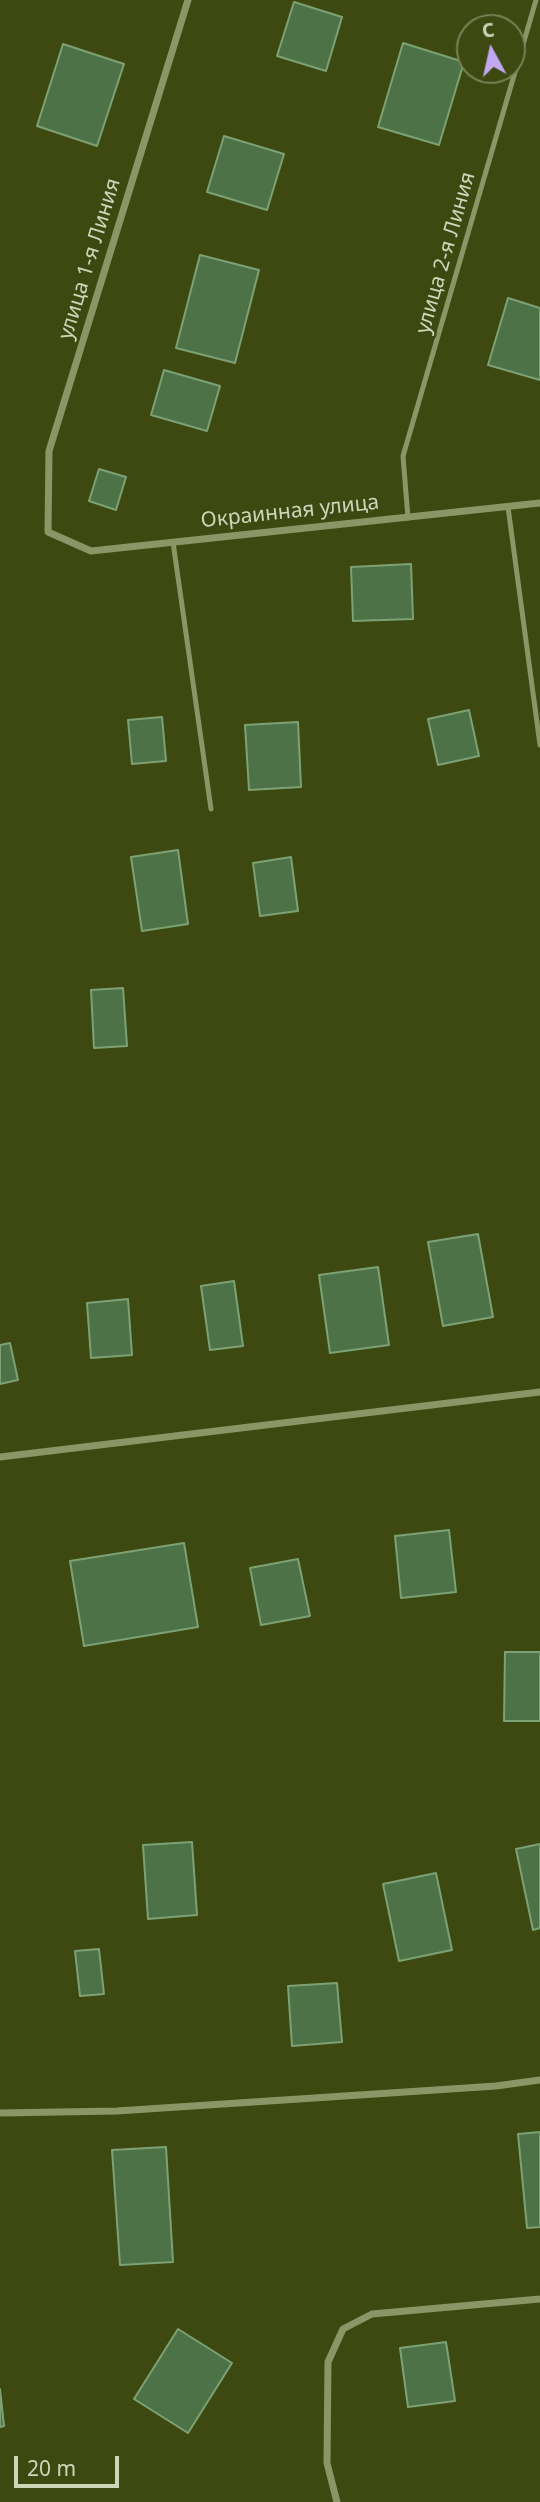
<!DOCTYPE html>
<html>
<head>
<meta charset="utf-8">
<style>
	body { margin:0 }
	#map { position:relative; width:540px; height:2502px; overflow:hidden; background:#3e4912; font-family:"Noto Sans",sans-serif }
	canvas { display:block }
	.north { position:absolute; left:456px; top:14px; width:70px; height:70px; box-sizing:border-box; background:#3e4912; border:2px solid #788155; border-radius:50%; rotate:352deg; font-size:19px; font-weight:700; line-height:28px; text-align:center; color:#ced6ba }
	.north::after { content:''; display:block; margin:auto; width:24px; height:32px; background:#c2a8f2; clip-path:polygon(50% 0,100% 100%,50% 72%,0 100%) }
	.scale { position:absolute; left:14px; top:2456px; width:105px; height:32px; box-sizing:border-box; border:4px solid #ced6ba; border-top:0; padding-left:9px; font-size:21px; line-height:24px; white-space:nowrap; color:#ced6ba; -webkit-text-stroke:5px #3e4912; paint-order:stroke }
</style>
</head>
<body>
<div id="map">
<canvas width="540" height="2502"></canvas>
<div class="north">С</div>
<div class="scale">20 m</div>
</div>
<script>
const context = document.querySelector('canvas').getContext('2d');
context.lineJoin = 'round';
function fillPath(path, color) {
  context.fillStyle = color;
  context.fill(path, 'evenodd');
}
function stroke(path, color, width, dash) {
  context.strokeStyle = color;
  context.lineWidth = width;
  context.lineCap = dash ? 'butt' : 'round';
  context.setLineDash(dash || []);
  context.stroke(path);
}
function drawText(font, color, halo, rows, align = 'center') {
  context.font = font + ' "Noto Sans",sans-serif';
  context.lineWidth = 5;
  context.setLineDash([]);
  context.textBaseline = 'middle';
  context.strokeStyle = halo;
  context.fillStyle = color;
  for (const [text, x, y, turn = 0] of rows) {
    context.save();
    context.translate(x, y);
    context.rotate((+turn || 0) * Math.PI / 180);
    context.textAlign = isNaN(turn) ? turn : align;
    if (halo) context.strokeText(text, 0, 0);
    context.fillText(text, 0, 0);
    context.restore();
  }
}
const building = new Path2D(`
	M294,2L342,17L326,71L277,56Z
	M403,43L464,62L439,145L378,127Z
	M63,44L124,64L97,146L37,126Z
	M224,136L284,154L267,210L207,192Z
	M200,255L259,270L235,363L176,348Z
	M508,298L540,308V380L488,365Z
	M164,370L220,386L207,431L151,415Z
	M99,469L126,477L116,510L89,501Z
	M411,564L413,619L353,621L351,567Z
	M469,710L479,756L438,765L428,719Z
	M162,717L166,761L132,764L128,720Z
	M298,722L301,787L249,790L245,725Z
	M178,850L188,924L142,931L131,857Z
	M291,857L298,911L260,916L253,863Z
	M123,988L127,1046L94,1048L91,990Z
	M478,1234L493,1317L443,1326L428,1242Z
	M378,1267L389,1345L330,1353L319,1275Z
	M234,1281L243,1346L210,1350L201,1286Z
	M128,1299L132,1355L91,1358L87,1303Z
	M10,1343L18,1380L0,1384V1345Z
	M449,1530L456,1592L401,1598L395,1536Z
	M184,1543L198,1627L84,1646L70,1561Z
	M298,1559L310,1616L261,1625L250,1568Z
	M505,1652H540V1721H504Z
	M192,1842L197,1915L148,1919L143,1845Z
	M540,1844V1928L533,1930L516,1849Z
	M436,1873L452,1950L399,1961L383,1884Z
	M99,1949L104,1994L80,1996L75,1951Z
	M337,1983L342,2042L292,2046L288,1986Z
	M540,2132V2227L527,2228L518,2134Z
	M166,2147L173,2262L120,2265L112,2150Z
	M178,2329L232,2363L188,2433L134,2399Z
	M446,2342L455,2401L408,2407L400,2348Z
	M0,2389L4,2426L0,2427Z`);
const lane = new Path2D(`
	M508,507L540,745
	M408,518L403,456L536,0
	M173,542L211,809`);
const street = new Path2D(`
	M188,0L49,451L48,532L91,551L540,503
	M0,1457L540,1392
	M0,2113L117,2111L496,2086L540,2080
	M337,2502L327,2463L328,2362L343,2329L372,2314L540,2299`);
const streetNames = [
	["улица 2-я Линия",446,253,-74],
	["улица 1-я Линия",90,259,-73],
	["Окраинная улица",290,512,-6]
];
fillPath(building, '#4e7247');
stroke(building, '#7ca274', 2);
stroke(lane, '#8a9666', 5);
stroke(street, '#8a9666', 7);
drawText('21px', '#ced6ba', '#3e4912', streetNames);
</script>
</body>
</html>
